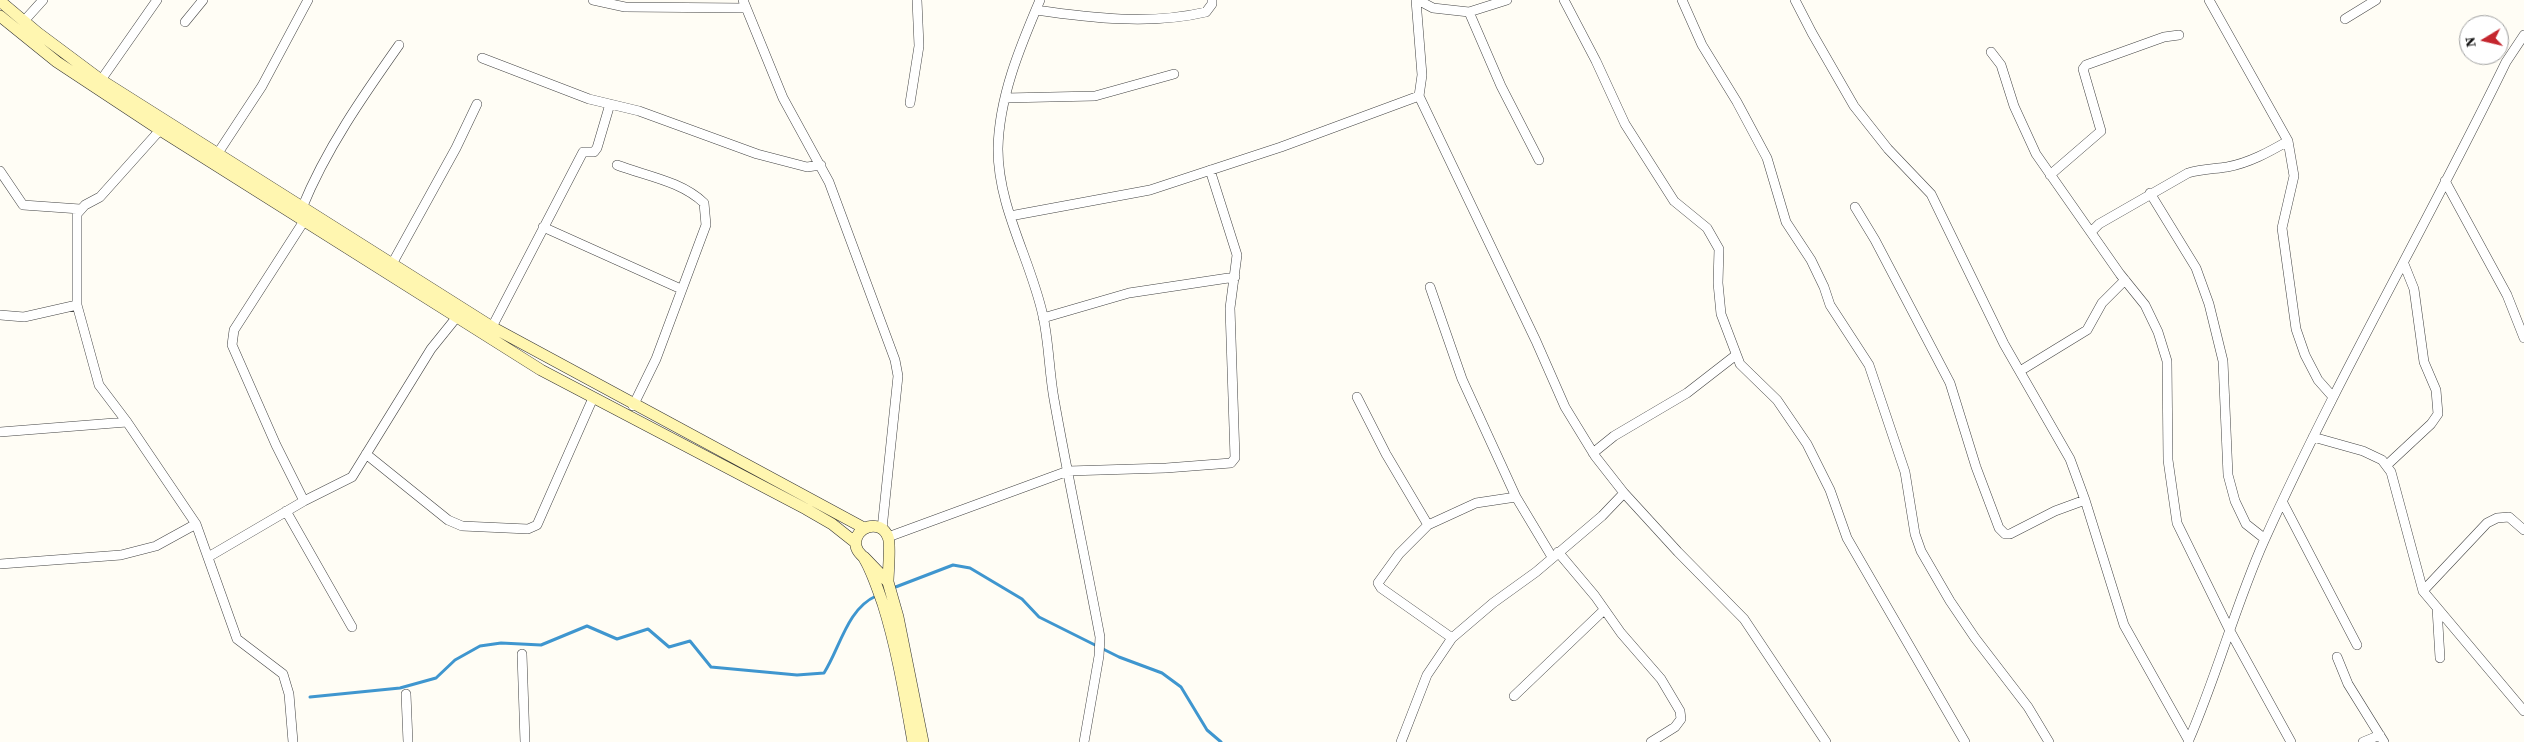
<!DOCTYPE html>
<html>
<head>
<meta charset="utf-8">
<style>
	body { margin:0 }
	#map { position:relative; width:2524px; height:742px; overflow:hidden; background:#fffdf5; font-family:"Source Serif 4",serif }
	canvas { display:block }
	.north { position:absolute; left:2459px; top:15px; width:50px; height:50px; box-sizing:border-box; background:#fff; border:1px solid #a0a0a0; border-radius:50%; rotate:261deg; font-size:14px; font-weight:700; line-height:20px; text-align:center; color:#111 }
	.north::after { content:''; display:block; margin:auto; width:18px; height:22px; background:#c4262e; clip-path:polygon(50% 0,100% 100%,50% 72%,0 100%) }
</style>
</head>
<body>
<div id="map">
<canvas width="2524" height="742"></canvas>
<div class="north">N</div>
</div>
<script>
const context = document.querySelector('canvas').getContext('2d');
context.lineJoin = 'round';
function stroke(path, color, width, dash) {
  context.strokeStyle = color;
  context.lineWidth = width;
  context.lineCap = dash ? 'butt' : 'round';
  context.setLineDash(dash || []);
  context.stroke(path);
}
const stream = new Path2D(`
	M893,588L953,565L970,568L1022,599L1039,617L1119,657L1162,673L1181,687L1207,730L1221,742
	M310,697L400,688L436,678L455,660L480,646L501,643L541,645L587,626L617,639L648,629L669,647L690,641L711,667L797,675L824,673C840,648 847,609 876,596`);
const street = new Path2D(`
	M593,0L625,7L745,8
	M743,0L783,98L829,182L895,360L898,376L882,529
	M1040,0C1020,47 999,97 998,149C998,208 1031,260 1043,316C1049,343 1049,371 1054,399C1068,478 1085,557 1100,637L1099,656L1084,742
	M1416,0L1422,75L1419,96
	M1418,0L1433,8L1469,12L1507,0
	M1564,0L1596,61L1625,124L1674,201L1707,228L1719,249L1718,283L1721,314L1740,364L1777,400L1807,444L1830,490L1847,538L1965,742
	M1682,0L1702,45L1737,102L1767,158L1786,222L1811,260L1824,287L1830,305L1869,365L1905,472L1915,534L1921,551L1950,601L1975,638L2028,707L2049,742
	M1795,0L1812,33L1854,106L1888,149L1931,194L2004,344L2070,459L2085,500L2124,625L2189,741
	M2209,0L2288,141L2294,176L2282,228L2296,329L2305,355L2318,380L2333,397
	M1036,10C1091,18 1151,25 1206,12L1212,4V0
	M1469,12L1501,86L1539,160
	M2345,19L2376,0
	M24,21L43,0
	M185,22L203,0
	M1991,52L2001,65L2014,106L2036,154L2120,274L2145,305L2158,332L2167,361L2168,460L2177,523L2230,631L2291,742
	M482,58L589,99L639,111L757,154L807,167L821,165
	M101,80L157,0
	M1005,98L1095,96L1174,74
	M910,103L919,46L917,0
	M160,130L100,197L85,205L77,214V305L99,385L127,422L196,524L237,639L283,674L289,694L293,742
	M218,153L262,86L308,0
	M617,165C646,176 681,181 704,203L706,225L656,359L633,406
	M0,171L23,205L80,209
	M2050,175L2101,131L2083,69L2086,65L2164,37L2179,35
	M2445,181L2507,295L2524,338
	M2150,193L2196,268L2209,304L2223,361L2228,475L2235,501L2246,524L2265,539
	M1855,207L1875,240L1950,383L1976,467L1999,528L2005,534H2010L2055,511L2085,500
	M302,208C326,149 363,96 399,45
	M1010,216L1150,190L1281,147L1419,96L1536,341L1565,407L1595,456L1624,493L1678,552L1744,619L1826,742
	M304,221L234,330L232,345L276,445L304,501
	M543,227L681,289
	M2091,232L2099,224L2188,173C2202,169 2214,169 2227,167C2249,163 2269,152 2288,141
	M392,264L456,148L477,104
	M1430,287L1462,379L1516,497L1552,557
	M0,315L24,317L77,305
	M1043,318L1129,293L1235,277
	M492,327L583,152H594L597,148L610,104
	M2020,371L2087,330L2102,303L2125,280
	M1357,397L1386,454L1428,525
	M0,432L127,422
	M2313,437L2363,451L2382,460L2391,472L2423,591L2524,711
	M1593,453L1614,436L1687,393L1736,355
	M366,454L448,520L462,526L528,529L537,525L593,398
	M2387,465L2431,424L2438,414L2436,390L2424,362L2414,289L2404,264
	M2283,503L2357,645
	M286,511L352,627
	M888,537L1068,471L1166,468L1231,463L1235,458L1230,308L1237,255L1210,170
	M1558,552L1595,596L1621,633L1661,679L1680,711L1681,719L1675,727L1651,742
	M210,556L304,501L352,477L431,349L456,318
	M0,564L121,555L156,546L196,524
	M2423,591L2487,523L2497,518L2509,517L2524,530
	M2437,608L2440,658
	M1452,638L1381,588L1378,583L1399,554L1428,525L1476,503L1516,497
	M522,654L525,742
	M2337,657L2348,684L2384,742
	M406,694L408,742
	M1514,696L1604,610
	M1401,742L1427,675L1452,638L1493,603L1536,572L1602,516L1624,493
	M2188,742C2217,676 2235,606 2264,541C2337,378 2428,223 2506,62L2524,35
	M2363,742L2380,735`);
const secondary = new Path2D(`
	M0,1L38,33L101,80L492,327L864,528
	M0,16L57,62L160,130L541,370L806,509L832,524L856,543
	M864,557L888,582C888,573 891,543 888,537C881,518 853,526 856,546C857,552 861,554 864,558C872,571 878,590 883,604C897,648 905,697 913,742
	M888,582L898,617L923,742`);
stroke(stream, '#3f96cf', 3);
stroke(street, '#444', 10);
stroke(secondary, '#333', 12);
stroke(street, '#fff', 9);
stroke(secondary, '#fff6b0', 11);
</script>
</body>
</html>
